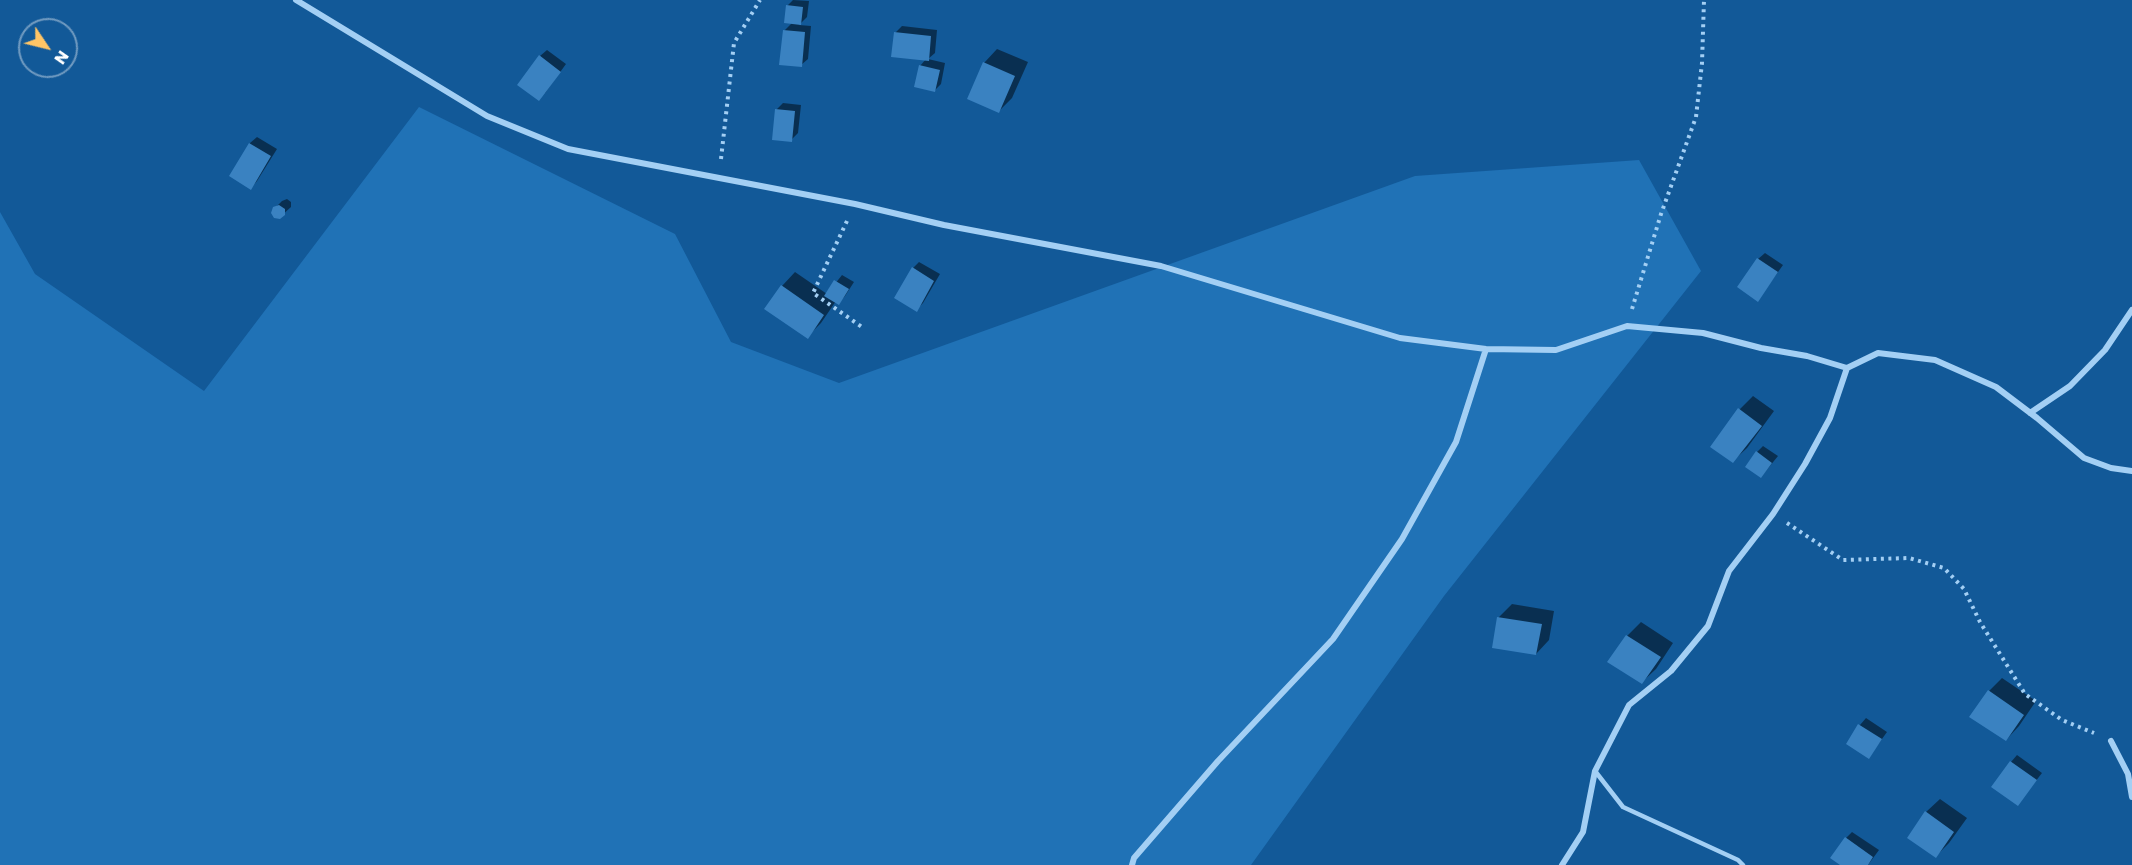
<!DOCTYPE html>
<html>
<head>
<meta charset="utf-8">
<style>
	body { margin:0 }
	#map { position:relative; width:2132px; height:865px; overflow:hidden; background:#125998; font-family:Poppins,sans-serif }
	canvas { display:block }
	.north { position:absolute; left:18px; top:18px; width:60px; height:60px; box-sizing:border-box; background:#125998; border:2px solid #719bc1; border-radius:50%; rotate:125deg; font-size:16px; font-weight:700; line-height:24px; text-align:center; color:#fff }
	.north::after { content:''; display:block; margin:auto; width:21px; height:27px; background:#ffc566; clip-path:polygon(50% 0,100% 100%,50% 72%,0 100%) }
</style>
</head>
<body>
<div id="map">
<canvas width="2132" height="865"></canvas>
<div class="north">N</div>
</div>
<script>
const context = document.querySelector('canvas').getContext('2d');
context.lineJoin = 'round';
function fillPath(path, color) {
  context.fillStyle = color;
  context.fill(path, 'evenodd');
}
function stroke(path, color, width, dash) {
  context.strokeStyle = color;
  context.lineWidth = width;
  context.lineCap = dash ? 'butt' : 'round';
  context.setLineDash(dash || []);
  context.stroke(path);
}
const green = new Path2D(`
	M419,107L675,234L731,342L839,383L1415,176L1639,160L1701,271L1444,596L1251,865H0V212L35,274L204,391Z`);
const shadow = new Path2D(`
	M793,0L809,1L807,17L799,25L811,26L808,59L801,65L784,31L792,23L787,6Z
	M902,26L937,30L935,53L928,59L945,63L941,84L934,91L920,66L926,59L895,33Z
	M997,49L1028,62L1012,98L999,111L984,63Z
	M547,50L566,64L545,93L540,56Z
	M783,103L801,105L798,133L791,140L776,110Z
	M257,137L277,149L257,181L251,188L231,176L250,143Z
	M287,199L291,202V207L280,217L275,208L282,201Z
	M1765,253L1783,265L1758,300V259Z
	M919,262L940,274L923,303L916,310L913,268Z
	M795,272L827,294L842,275L854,282L845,296L839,303L836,301L821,323L807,337L782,286Z
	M1753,396L1774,411L1747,448L1733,461L1712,446L1740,409Z
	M1763,446L1778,456L1761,477L1757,452Z
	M1512,604L1554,611L1549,640L1536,654L1493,646L1499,617Z
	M1641,622L1673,643L1656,669L1642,682L1627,636Z
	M2002,678L2036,701L2019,726L2006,740L1989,691Z
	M1866,718L1887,732L1869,757L1848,744L1860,725Z
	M2017,755L2042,773L2018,804L2011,762Z
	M1940,799L1967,818L1949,843L1936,856L1926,812Z
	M1852,832L1879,850L1868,865H1843L1846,838Z`);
const building = new Path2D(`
	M786,5L803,7L801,25L784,23Z
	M783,30L805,32L802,67L779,65Z
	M894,32L931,36L929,61L891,57Z
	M539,55L561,72L539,101L517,85Z
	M983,62L1015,76L999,113L967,99Z
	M919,65L940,70L935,92L914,87Z
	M775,109L795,111L792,142L772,140Z
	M249,143L271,156L251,190L229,176Z
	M279,205L285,209V215L280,219L274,218L271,213L273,207Z
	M1757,258L1778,272L1758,302L1737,287Z
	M912,267L934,281L917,312L894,298Z
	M834,280L849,289L839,305L824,296Z
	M781,285L824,315L808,339L764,309Z
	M1738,408L1762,426L1733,463L1710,447Z
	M1756,451L1772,463L1761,478L1745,467Z
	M1497,617L1542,624L1536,655L1492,648Z
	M1626,635L1661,657L1642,684L1607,662Z
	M1988,690L2024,715L2006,741L1969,717Z
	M1858,724L1882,739L1869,759L1846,744Z
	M2010,761L2037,780L2018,806L1991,787Z
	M1925,811L1954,832L1936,858L1907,838Z
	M1845,837L1873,857L1868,865H1840L1830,858Z`);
const path = new Path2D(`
	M721,159L734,43L760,0
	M847,221L813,293L862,327
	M1632,309L1661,214L1696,117L1702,63L1704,0
	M1787,523L1843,560L1909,558L1944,568L1964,589L1980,622L2025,694L2062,720L2094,733`);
const service = new Path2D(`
	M1595,771L1623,807L1738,860L1743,865`);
const minor = new Path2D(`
	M296,0L487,116L568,149L855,204L944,225L1161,266L1400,338L1486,349L1556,350L1627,326L1703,333L1761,348L1807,356L1847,368L1878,353L1935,360L1996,387L2037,418L2084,458L2111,468L2132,471
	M2030,413L2070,386L2105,350L2132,310
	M2111,741L2128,774L2132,797
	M1132,865L1134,858L1218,761L1333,639L1402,539L1456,442L1486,349
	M1562,865L1583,832L1595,771L1629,705L1671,671L1708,626L1729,571L1773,514L1805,464L1830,418L1847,368`);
fillPath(green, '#2072b6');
fillPath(shadow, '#0007');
fillPath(building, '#3a82c1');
stroke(path, '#a3cff4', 4, [3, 4.5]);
stroke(service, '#a3cff4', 4.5);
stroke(minor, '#a3cff4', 6);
</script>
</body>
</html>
